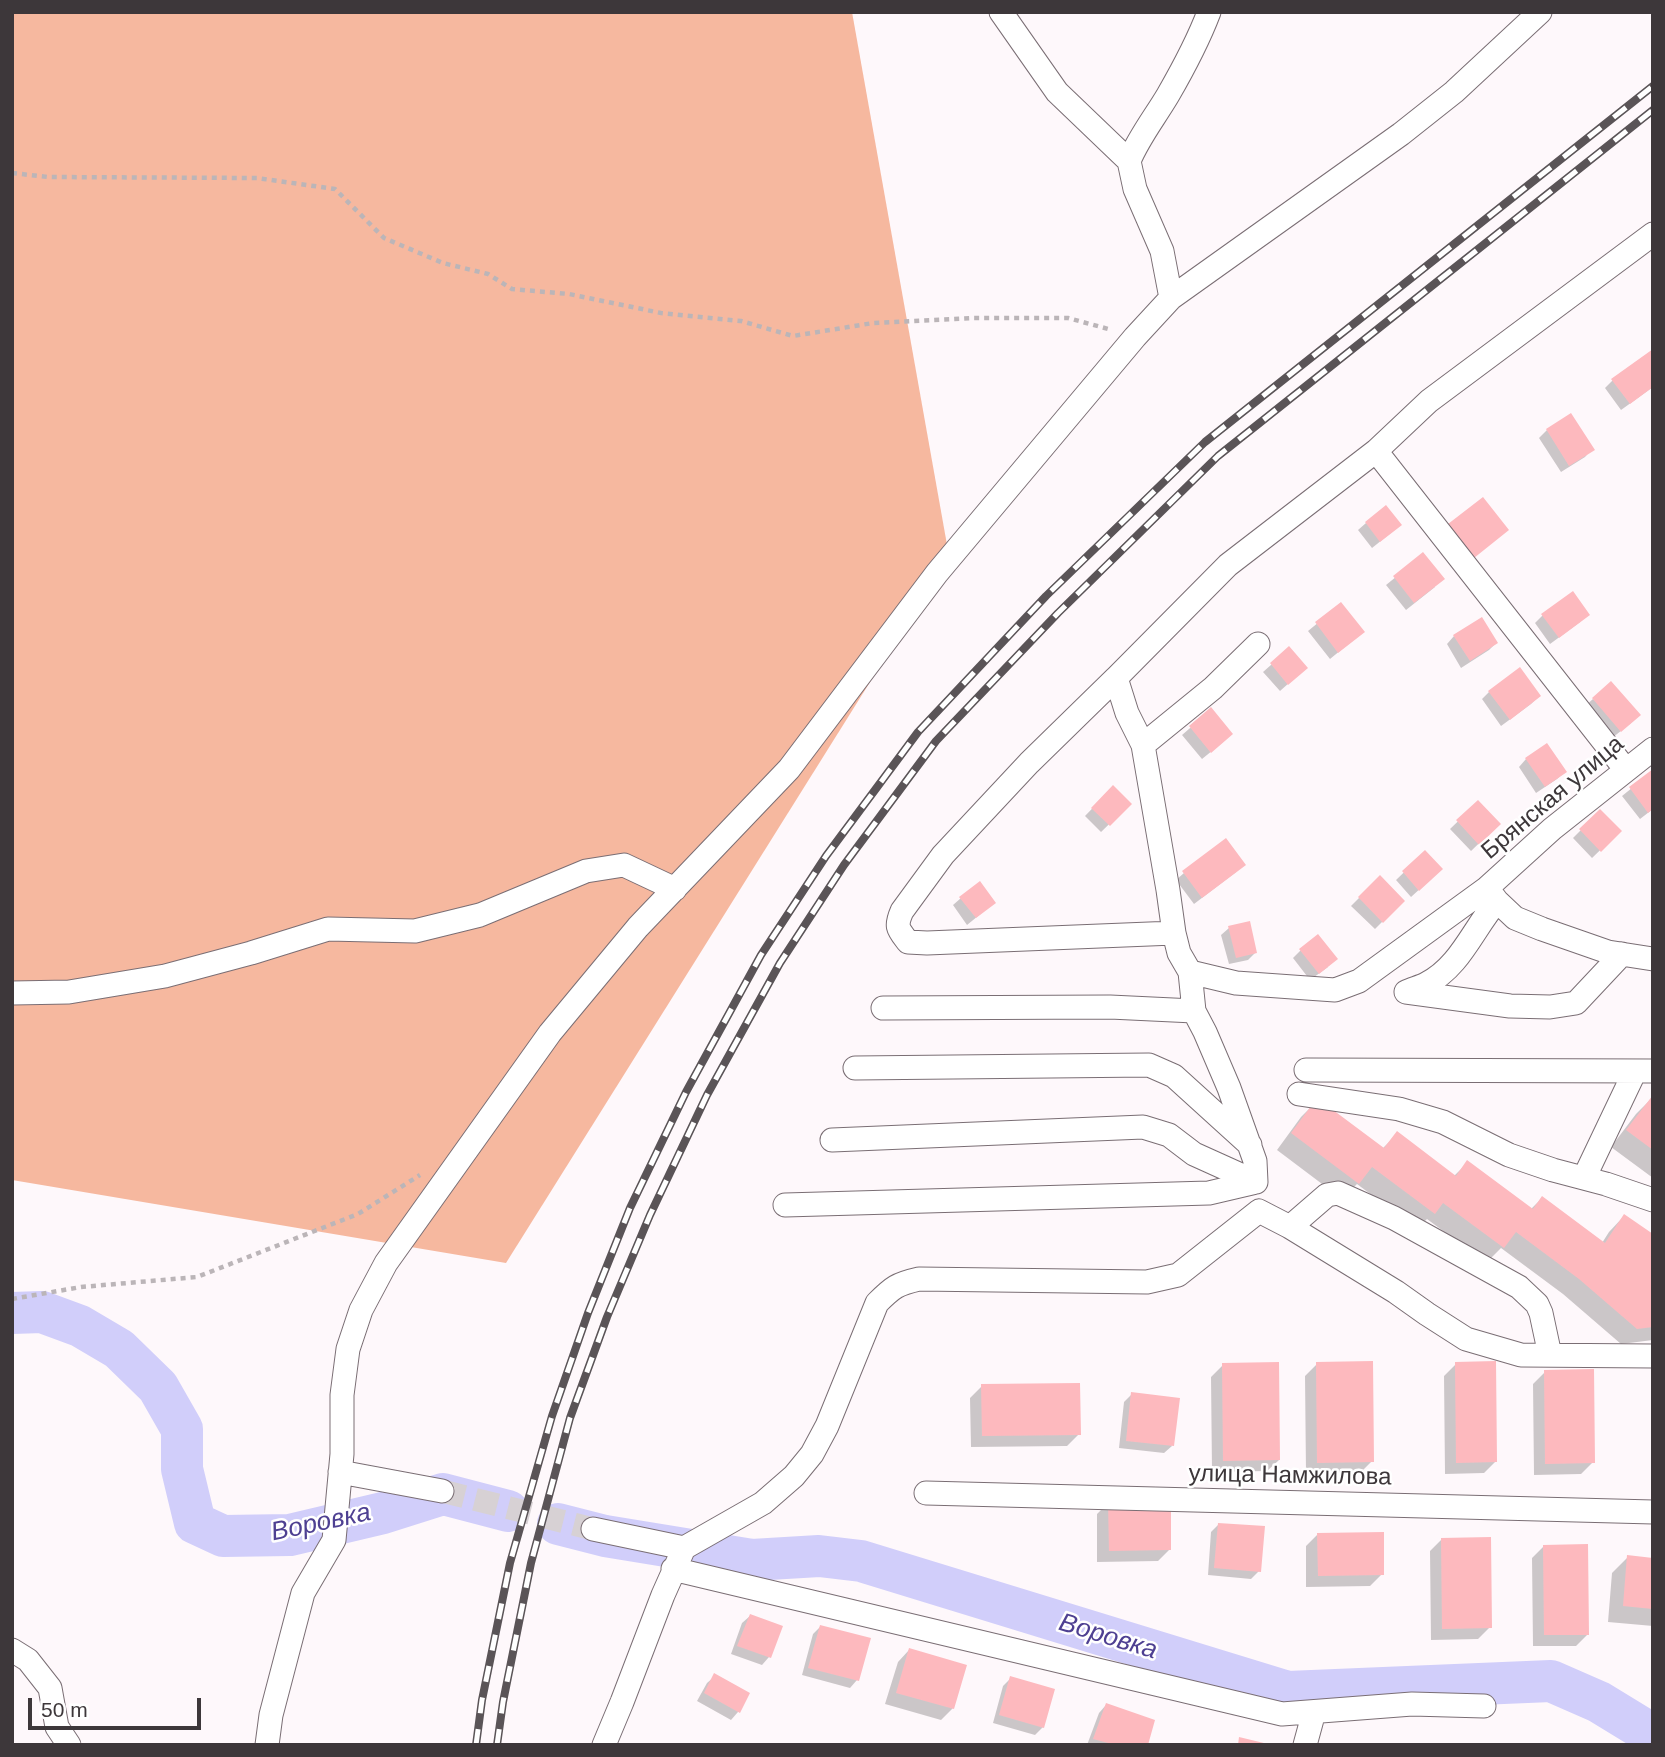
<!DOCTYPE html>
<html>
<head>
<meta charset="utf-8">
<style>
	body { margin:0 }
	#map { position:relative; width:1665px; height:1757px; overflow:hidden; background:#fef8fb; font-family:Arial,sans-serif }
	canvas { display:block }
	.frame { position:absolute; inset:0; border:14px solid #3d373a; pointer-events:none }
	.scale { position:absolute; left:28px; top:1698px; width:173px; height:32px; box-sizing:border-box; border:4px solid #3d373a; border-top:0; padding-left:9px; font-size:21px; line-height:24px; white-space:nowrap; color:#3d373a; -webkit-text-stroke:5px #fff; paint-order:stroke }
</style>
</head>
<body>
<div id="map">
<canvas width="1665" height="1757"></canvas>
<div class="frame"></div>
<div class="scale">50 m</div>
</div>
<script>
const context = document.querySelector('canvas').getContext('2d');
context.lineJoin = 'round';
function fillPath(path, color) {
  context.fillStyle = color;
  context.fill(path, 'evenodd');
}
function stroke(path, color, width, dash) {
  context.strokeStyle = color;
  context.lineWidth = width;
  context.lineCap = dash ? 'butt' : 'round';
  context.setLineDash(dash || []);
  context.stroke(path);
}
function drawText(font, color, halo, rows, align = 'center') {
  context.font = font + ' Arial,sans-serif';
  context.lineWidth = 5;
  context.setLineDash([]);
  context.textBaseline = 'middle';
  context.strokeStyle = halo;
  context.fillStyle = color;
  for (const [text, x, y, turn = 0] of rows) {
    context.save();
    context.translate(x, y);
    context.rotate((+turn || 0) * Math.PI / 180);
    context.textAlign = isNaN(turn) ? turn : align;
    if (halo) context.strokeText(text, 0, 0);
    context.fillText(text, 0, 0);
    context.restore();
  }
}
const forest = new Path2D(`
	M12,12H852L949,556L506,1263L12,1180Z`);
const shadow = new Path2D(`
	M1613,380L1653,387L1621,410L1605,388Z
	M1547,430L1592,449L1585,457L1561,472L1539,438Z
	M1366,523L1392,532L1372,548L1358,530Z
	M1423,555L1435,587L1406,610L1386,585Z
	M1341,604L1363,632L1330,659L1308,631Z
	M1543,615L1580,622L1550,644L1535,623Z
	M1454,636L1496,643L1489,650L1461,668L1447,644Z
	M1289,649L1298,675L1280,691L1263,672Z
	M1489,692L1539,696L1531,704L1501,726L1482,699Z
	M1593,699L1631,723L1612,738L1585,706Z
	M1211,710L1223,742L1202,759L1182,735Z
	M1526,759L1565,772L1557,779L1536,793L1519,767Z
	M1653,771V809L1640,819L1622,796Z
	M1113,787L1130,804L1101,832L1085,816Z
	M1478,802L1499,824L1471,851L1450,829Z
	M1600,811L1620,831L1592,858L1573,838Z
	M1425,852L1433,877L1411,897L1396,880Z
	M1236,872L1194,904L1176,880L1184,873Z
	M1379,878L1403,901L1375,929L1351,906Z
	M961,898L994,903L967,925L953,905Z
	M1229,928L1256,952L1248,960L1229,964L1221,935Z
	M1301,950L1328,967L1310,980L1293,958Z
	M1652,1098L1653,1099V1178L1611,1147L1636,1114Z
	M1317,1101L1382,1149L1397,1134L1454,1176L1468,1162L1531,1209L1542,1198L1602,1243L1609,1232L1624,1216L1653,1236V1340L1621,1344L1563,1294L1501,1248L1486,1263L1427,1219L1417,1229L1357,1184L1342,1199L1277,1150L1301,1117Z
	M1317,1364L1372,1461L1360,1473L1306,1474L1305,1376Z
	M1456,1364L1496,1461L1484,1473L1445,1474L1444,1376Z
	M1223,1365L1279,1460L1267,1471L1212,1472L1211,1377Z
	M1545,1372L1593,1462L1581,1474L1534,1475L1533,1384Z
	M982,1386L1079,1434L1067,1446L971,1447L970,1398Z
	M1132,1394L1172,1446L1164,1453L1119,1448L1124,1402Z
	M1109,1502L1170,1549L1158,1561L1097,1562V1514Z
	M1219,1524L1259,1571L1251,1579L1208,1575L1211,1532Z
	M1318,1534L1382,1574L1370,1586L1306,1587V1546Z
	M1442,1539L1490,1627L1478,1639L1431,1640L1430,1551Z
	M1544,1546L1588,1634L1576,1646H1533L1532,1558Z
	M1628,1557L1653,1559V1626L1608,1622L1612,1573Z
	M750,1616L781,1627L769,1657L762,1665L731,1654L742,1623Z
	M820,1627L857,1680L850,1688L802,1675L813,1634Z
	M909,1650L953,1708L941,1720L885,1704L898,1662Z
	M715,1676L748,1694L738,1712L731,1720L697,1701L707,1683Z
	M1011,1678L1043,1727L1035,1735L993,1723L1003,1686Z
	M1106,1705L1146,1745H1087L1099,1713Z`);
const river = new Path2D(`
	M12,1313L42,1312L80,1326L119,1349L158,1387L182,1429V1469L195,1523L223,1536L290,1535L383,1513L443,1494L508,1511
	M558,1524L605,1536L752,1560L819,1556L861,1561L1288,1692L1551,1681L1599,1702L1653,1735`);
const building = new Path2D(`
	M1653,349V387L1630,404L1611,379Z
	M1571,413L1595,450L1569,466L1546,429Z
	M1483,497L1509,530L1474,558L1448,524Z
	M1386,505L1402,525L1380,542L1365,522Z
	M1423,552L1445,579L1414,603L1393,576Z
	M1573,591L1590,615L1559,638L1541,614Z
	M1341,602L1365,632L1338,653L1315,622Z
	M1482,617L1498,643L1470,661L1453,635Z
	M1289,646L1308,668L1288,685L1270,663Z
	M1520,667L1541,696L1510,720L1488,691Z
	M1611,681L1641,715L1621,732L1592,698Z
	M1211,707L1233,734L1211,753L1189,726Z
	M1547,743L1567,772L1545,787L1525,758Z
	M1653,769V809L1648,813L1629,787Z
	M1113,785L1132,804L1110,826L1091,808Z
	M1478,800L1501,824L1479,845L1456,820Z
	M1600,809L1622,831L1601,852L1579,829Z
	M1226,838L1246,865L1202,898L1182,871Z
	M1425,850L1443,869L1419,891L1402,871Z
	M1380,875L1405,901L1383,923L1358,897Z
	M980,881L996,903L976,918L959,897Z
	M1250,921L1257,953L1236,958L1228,926Z
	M1318,934L1338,959L1319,974L1299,949Z
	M1653,1095V1150L1626,1130Z
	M1317,1098L1384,1148L1397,1131L1456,1176L1467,1160L1533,1209L1542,1196L1605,1243L1624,1214L1653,1234V1327L1637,1329L1579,1279L1516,1232L1504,1248L1443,1203L1435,1214L1372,1167L1359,1184L1291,1133Z
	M1373,1361L1374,1462L1317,1463L1316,1362Z
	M1496,1361L1497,1462L1456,1463L1455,1362Z
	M1279,1362L1280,1460L1223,1461L1222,1363Z
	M1594,1369L1595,1463L1545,1464L1544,1370Z
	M1080,1383L1081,1435L982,1436L981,1384Z
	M1131,1392L1180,1398L1174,1446L1126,1441Z
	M1171,1499V1550L1109,1551L1108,1500Z
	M1218,1523L1265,1526L1261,1572L1214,1568Z
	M1384,1532V1575L1318,1576L1317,1533Z
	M1491,1537L1492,1628L1442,1629L1441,1538Z
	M1588,1544L1589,1635H1544L1543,1545Z
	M1627,1555L1653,1558V1609L1623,1606Z
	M750,1614L783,1626L771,1658L737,1646Z
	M820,1625L871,1638L859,1681L808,1668Z
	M909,1648L967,1665L954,1709L896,1693Z
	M714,1673L750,1693L740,1713L704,1693Z
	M1010,1676L1055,1689L1044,1728L999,1715Z
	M1106,1703L1155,1720L1148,1745H1116L1093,1739Z
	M1239,1737L1268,1744V1745H1238Z`);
const minorTunnel = new Path2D(`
	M442,1491L593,1529`);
const path = new Path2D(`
	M12,173L48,177L257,178L335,189L384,238L443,263L488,274L512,289L569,294L661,313L741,321L793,336L873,323L974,318H1068L1112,330
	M12,1299L81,1287L197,1277L358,1214L420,1175`);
const minor = new Path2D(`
	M1001,12L1057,92L1129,161L1135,189L1162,251L1171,298
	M1129,161C1139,137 1155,117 1168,95C1183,69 1198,41 1209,12
	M1653,234L1429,401L1376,451L1228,565L1116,678L1127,713L1143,745L1168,890L1174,933L1179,953L1190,972L1236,983L1335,990L1359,981L1487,888L1552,829L1653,749
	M1376,451L1626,770
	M1116,678L1029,763L943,855L902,911C895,927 898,929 908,942L927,943L1174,933
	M1143,745L1213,688L1258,644
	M1487,888L1497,901L1515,918L1542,929L1608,952L1653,959
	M1190,972L1194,1011L1205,1032L1229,1088L1255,1161L1256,1182
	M1406,992L1510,1006L1550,1007L1576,1003L1622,954
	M1406,992C1412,989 1420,987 1426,984C1460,967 1473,929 1497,901
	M12,993L69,992L165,976L251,953L328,929L415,931L480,915L586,871L624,865L675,889
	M883,1008L1110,1007L1194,1011
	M855,1068L1149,1065L1174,1076L1250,1145
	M1306,1070L1653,1071
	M1299,1094L1399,1109L1443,1122L1509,1155L1553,1170L1606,1184L1653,1200
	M832,1140L1143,1127L1169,1135L1194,1154L1256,1182
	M1584,1178L1635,1071
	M785,1205L1209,1193L1256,1182
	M1290,1227L1327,1195L1338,1193L1394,1218L1519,1287L1537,1304L1541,1313L1550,1355
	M340,1472L442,1491
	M926,1493L1653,1512
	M593,1529L684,1548
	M673,1569L1282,1714L1412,1704L1484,1706
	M12,1650L28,1660L50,1688L57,1727L69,1745
	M267,1745L271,1715L303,1593L334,1540L342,1454V1395L348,1349L361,1310L386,1263L550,1033L638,927L789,769L937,573L1135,337L1171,298L1401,134L1454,92L1540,12
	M604,1745L622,1702L663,1595L684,1548L763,1503L794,1476L812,1454L827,1426L877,1303C893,1287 897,1284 919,1279L1147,1282L1178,1275L1259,1211L1290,1227L1396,1292L1427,1314L1466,1339L1521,1355L1653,1356
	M1305,1745L1314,1712`);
const rail = new Path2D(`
	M476,1745L482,1700L510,1563L552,1416L588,1313L630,1208L686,1092L761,955L826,856L918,732L1046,596L1205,442L1653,86
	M497,1745L503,1702L531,1563L570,1418L607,1317L650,1215L707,1095L780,963L844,865L936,741L1058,613L1218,456L1653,110`);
const streetNames = [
	["Брянская улица",1553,798,-40],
	["улица Намжилова",1290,1476,1]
];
const waterNames = [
	["Воровка",321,1523,-12],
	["Воровка",1108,1637,17]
];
fillPath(forest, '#f6b89f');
fillPath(shadow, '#0003');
stroke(river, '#d1cefa', 42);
fillPath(building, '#fdb9be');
stroke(minorTunnel, '#d7d1d4', 23, [23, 11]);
stroke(minor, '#7a6e74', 25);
stroke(path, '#bbb5b8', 4.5, [5, 5]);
stroke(minor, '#fff', 23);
stroke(rail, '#5a5457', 8);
stroke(rail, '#fff', 5, [16]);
drawText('24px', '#3d373a', '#fff', streetNames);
drawText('italic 26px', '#4e4092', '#fff', waterNames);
</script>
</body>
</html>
